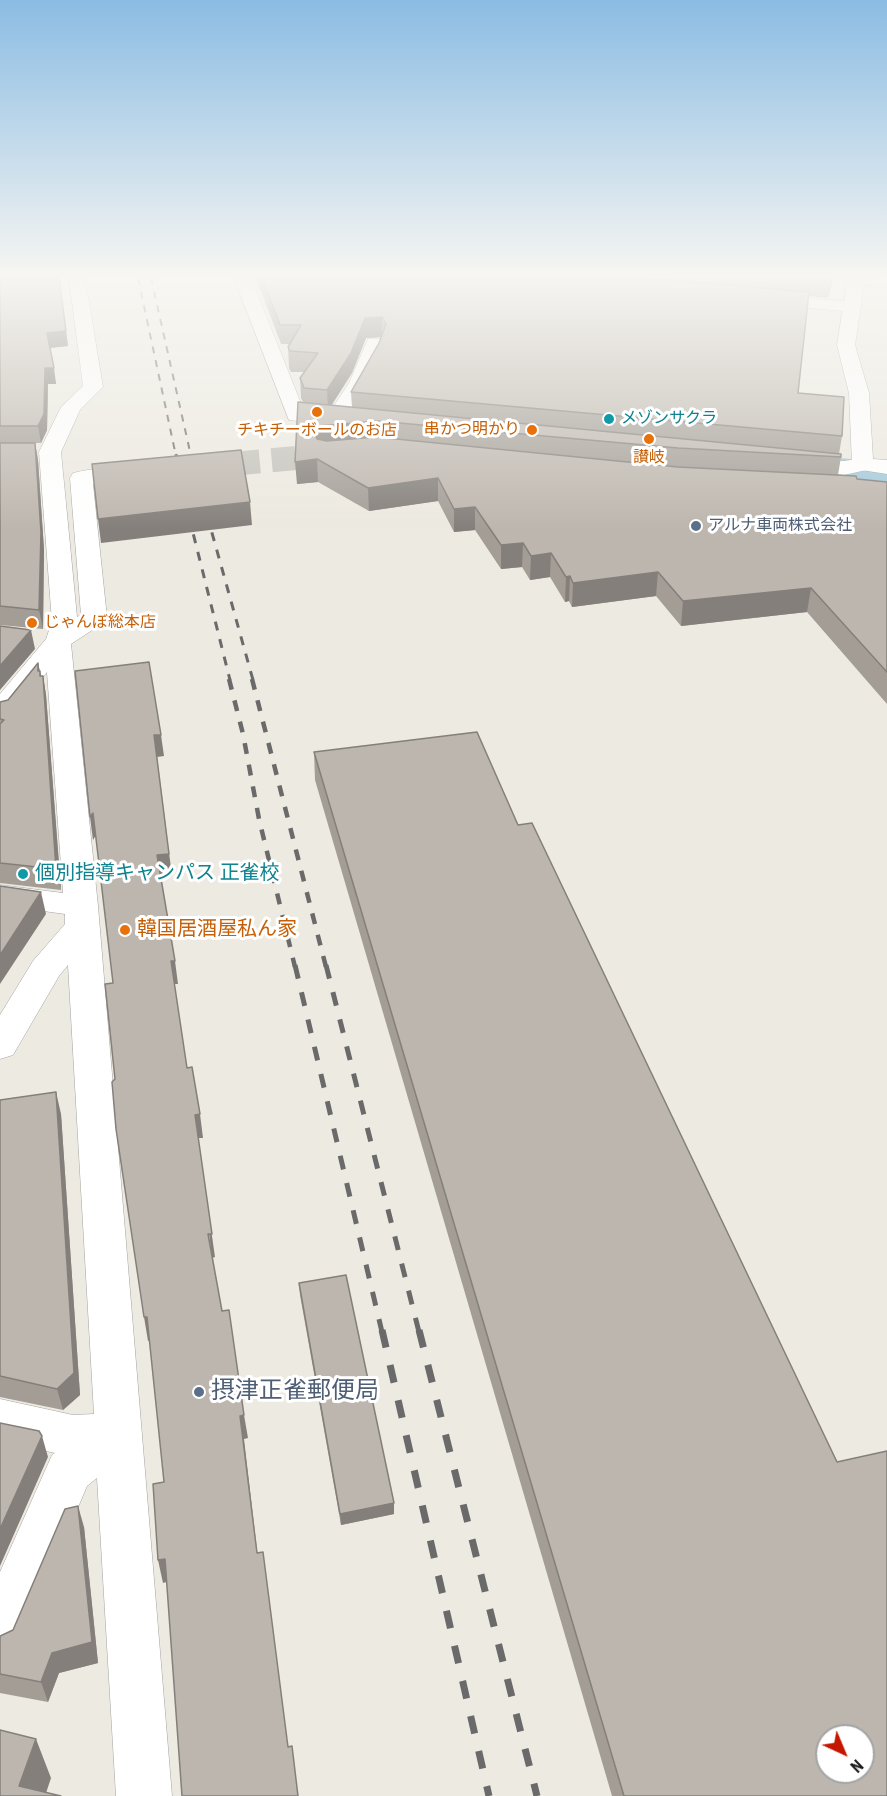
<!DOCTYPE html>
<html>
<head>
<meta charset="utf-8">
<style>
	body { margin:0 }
	#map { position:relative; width:887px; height:1796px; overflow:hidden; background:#edeae1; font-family:"Roboto Condensed",sans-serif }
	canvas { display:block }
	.north { position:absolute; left:815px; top:1724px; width:60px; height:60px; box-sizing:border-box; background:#fff; border:2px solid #a4a4a4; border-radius:50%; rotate:136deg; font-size:16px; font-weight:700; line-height:24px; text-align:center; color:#1c1c1c }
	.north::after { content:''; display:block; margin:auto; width:21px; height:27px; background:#c51602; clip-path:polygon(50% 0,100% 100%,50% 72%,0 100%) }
</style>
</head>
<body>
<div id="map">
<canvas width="887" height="1796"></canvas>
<div class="north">N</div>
</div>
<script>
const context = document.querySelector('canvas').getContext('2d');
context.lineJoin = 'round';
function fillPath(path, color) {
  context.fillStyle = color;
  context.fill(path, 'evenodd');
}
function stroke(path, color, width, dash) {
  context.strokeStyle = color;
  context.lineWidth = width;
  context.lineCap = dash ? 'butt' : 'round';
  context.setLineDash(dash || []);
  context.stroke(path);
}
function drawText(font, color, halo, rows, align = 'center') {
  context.font = font + ' "Roboto Condensed","Noto Sans JP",sans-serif';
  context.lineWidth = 6;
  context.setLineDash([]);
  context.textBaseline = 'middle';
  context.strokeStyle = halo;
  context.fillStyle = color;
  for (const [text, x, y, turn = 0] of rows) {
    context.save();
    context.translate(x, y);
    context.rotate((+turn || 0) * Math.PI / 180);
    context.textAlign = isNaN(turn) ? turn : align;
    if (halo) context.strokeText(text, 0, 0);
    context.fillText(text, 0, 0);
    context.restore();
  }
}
const river = new Path2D(`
	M804,455L887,462V498L804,491L783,485L775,473L783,461Z`);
const minorTunnelFar1 = new Path2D(`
	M323,456L328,455`);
const minorTunnel = new Path2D(`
	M200,467L328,455`);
const minor = new Path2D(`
	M69,278H85L103,387L80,410L61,452L77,617L81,615L70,478L73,473C90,469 112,466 129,470L132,475L129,480L93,484L107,618L103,623L71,644L98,906L172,1796H116L97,1478L87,1486L18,1650L0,1658V1572L52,1455L55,1453L0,1441V1399L73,1415L94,1414L68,965L59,976L13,1055L0,1059V1015L33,961L65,924V914L0,905V885L63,893L47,672L10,718L0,720V694L46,639L52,622L39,452L61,407L83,386Z
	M234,278H251L304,411L329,413L349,383L368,339H382L384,343C377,370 364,393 348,415L352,420L349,424L342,426L289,420Z
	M762,294L853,302L859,303L862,307L859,311L853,312L756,303L753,299L756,295Z
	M793,458L844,461L863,458L871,459L874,464L871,469L844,475L785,469L782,464L785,459Z`);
const tertiary = new Path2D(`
	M848,278H887V286L864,285L855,345L869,393L873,459L887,460V474L855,469L852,464L849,393L837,345Z`);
const railFar4 = new Path2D(`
	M138,278L176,456
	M151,278L191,456`);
const railFar3 = new Path2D(`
	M176,454L180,473
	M191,454L195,471
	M207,515L253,680
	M189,517L230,680`);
const railFar2 = new Path2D(`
	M229,679L243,734L259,819L295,967
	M252,679L326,967`);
const railFar1 = new Path2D(`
	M295,965L382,1332
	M326,965L419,1332`);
const rail = new Path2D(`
	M382,1330L489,1796
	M419,1330L537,1796`);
const wall = new Path2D(`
	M0,278H59L68,346L50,348L56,384H48L47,430L41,443H10H35L38,460L44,550L43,629L0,625Z
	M256,278H833L828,298L809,296L798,393L842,436L839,454L841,457L838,475L857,479L887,482V704L807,612L681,626L656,596L572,607L569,601L565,602L550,577L530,580L522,567L501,569L475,530L454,532L438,501L369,511L318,482L297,484L303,402L301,398L300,378L304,372H291L289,368L288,347L290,344H281ZM381,337L379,343L351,392L352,407L331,405L352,373L366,338Z
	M38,663L41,676H43L46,695L61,890L0,883V702L8,700Z
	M314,752L518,825L837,1462L887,1796H612L315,780Z
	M0,1100L61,1114L80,1395L63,1410L0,1397Z
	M299,1283L394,1514L341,1525L300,1295Z
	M84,1527L98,1663L59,1673L48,1702L0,1693V1636L13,1630Z`);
const shadedWall = new Path2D(`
	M59,278L68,346L49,348L47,333Z
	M831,278H833L828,298Z
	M382,317V337L366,338L352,373L328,411L327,390L365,318Z
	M45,368H54L56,384H48L47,430L41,443L38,426Z
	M377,421V443L315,454L314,432L319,426Z
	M35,443L38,460L44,550L43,629L39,610Z
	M317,459L318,482L297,484L295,462Z
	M438,478V501L369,511L368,488Z
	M250,502L252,525L101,543L98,519Z
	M475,507V530L454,532V509Z
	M523,543L522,567L501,569V545Z
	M551,553L550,577L530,580L531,556Z
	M658,572L656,596L572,607L573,583Z
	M570,576L569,601L565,602L566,577Z
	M811,588L807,612L681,626L683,601Z
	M31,630L35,649L0,690V666Z
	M38,663L44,690L43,676L46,695L61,890L56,869L38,671Z
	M154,735H161L164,756L157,757L172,876L160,877L157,855Z
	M93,813L96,835L93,840L90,817Z
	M41,892L46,914L0,984V955Z
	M171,961H175L178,984H174Z
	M56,1092L61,1114L80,1395L63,1410L57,1389Z
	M200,1114L203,1138H198L215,1257L212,1258L195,1115Z
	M144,1317H147L152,1340L148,1341Z
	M244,1415L248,1438L244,1439L260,1576L240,1416Z
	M42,1436L48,1457L0,1566V1529Z
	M394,1503V1514L341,1525L340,1514Z
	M78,1506L84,1527L98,1663L59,1673L48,1702L41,1682Z
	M165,1559L170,1581L163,1583L158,1560Z
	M36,1739L51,1778L45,1796L19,1786Z`);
const building = new Path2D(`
	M0,278H59L66,331L47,333L54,368H45L44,414L38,426H0Z
	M262,278H639L809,292L798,393L844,397L842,436L351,392L379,343L386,324L382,317L365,318L351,353L327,390L304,388L300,378L318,353L290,351L288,347L301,325H280Z
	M298,402L841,454V457L678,448L377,421L319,426L314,432L317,439L327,441L376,437L678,467L856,476L857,479L887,482V672L811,588L683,601L658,572L573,583L570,576L566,577L551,553L531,556L523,543L501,545L475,507L454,509L438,478L368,488L317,459L295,462Z
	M0,443H35L41,532L39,610L0,606Z
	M241,450L250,502L98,519L92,464Z
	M0,626L31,630L0,666Z
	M149,662L161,735H154L169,854L157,855L175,961H171L187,1068L192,1067L200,1114L195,1115L212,1234H208L222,1311L229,1310L244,1415L240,1416L257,1553L263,1552L288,1747L292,1746L298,1796H182L165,1559L158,1560L153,1484L164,1482L147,1317H144L116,1129L112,1082L115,1079L105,984L113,983L93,813L90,817L75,671Z
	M38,663V671H40V676H43L56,869L0,863V724L4,720L0,719V702L8,700Z
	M477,732L518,825L532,823L837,1462L887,1451V1796H624L314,752ZM827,1736H863V1772H827Z
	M0,886L41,892L0,955Z
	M56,1092L74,1373L57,1389L0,1376V1100Z
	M346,1275L394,1503L340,1514L299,1283Z
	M0,1423L39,1431L42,1436L0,1529Z
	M78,1506L92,1642L52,1653L41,1682L0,1674V1636L13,1630L65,1509Z
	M0,1730L36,1739L19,1786L61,1796H0Z`);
const markers = [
	[317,412,6,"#e8710a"],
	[609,419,6,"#0f9aa8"],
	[532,430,6,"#e8710a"],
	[649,439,6,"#e8710a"],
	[696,526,6,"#5c6f8a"],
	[32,623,6,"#e8710a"],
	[23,874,6,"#0f9aa8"],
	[125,930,6,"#e8710a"],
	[199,1392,6,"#5c6f8a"]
];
const farCulturenames = [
	["メゾンサクラ",621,419]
];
const farFoodnames = [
	["串かつ明かり",520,430,"right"],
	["チキチーボールのお店",317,431],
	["讃岐",649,458],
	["じゃんぼ総本店",44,623,"left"]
];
const farServicenames = [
	["アルナ車両株式会社",708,526]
];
const cultureNames = [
	["個別指導キャンパス 正雀校",35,874]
];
const foodNames = [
	["韓国居酒屋私ん家",137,930]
];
const nearServicenames = [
	["摂津正雀郵便局",211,1392]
];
fillPath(river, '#a1c8db');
stroke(minorTunnelFar1, '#c3c1ba', 19, [19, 10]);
stroke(minorTunnel, '#c3c1ba', 24, [24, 12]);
stroke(minor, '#a3a3a3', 1);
stroke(tertiary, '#a3a3a3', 1);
fillPath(minor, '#fff');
fillPath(tertiary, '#fff');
stroke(railFar4, '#6a6a6a', 2, [7, 7]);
stroke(railFar3, '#6a6a6a', 3, [9, 9]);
stroke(railFar2, '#6a6a6a', 4.5, [11, 11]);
stroke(railFar1, '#6a6a6a', 5, [14, 14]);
stroke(rail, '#6a6a6a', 7, [18, 18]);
fillPath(wall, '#a39d96');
fillPath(shadedWall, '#847f7a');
fillPath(building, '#bdb6ae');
stroke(building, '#847f7a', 1.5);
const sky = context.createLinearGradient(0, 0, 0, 530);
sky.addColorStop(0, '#8bbce3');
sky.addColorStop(0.52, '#f7f6f2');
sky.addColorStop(1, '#f7f6f200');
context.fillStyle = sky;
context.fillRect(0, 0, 887, 530);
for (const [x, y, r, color] of markers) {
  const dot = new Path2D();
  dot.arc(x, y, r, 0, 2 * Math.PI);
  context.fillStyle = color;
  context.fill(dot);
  stroke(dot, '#fff', 2);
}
drawText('16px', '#0d838f', '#fff', farCulturenames, 'left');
drawText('16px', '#c56008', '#fff', farFoodnames);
drawText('16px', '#4e5e75', '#fff', farServicenames, 'left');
drawText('20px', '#0d838f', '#fff', cultureNames, 'left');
drawText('20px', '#c56008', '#fff', foodNames, 'left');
drawText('24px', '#4e5e75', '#fff', nearServicenames, 'left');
</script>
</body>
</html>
